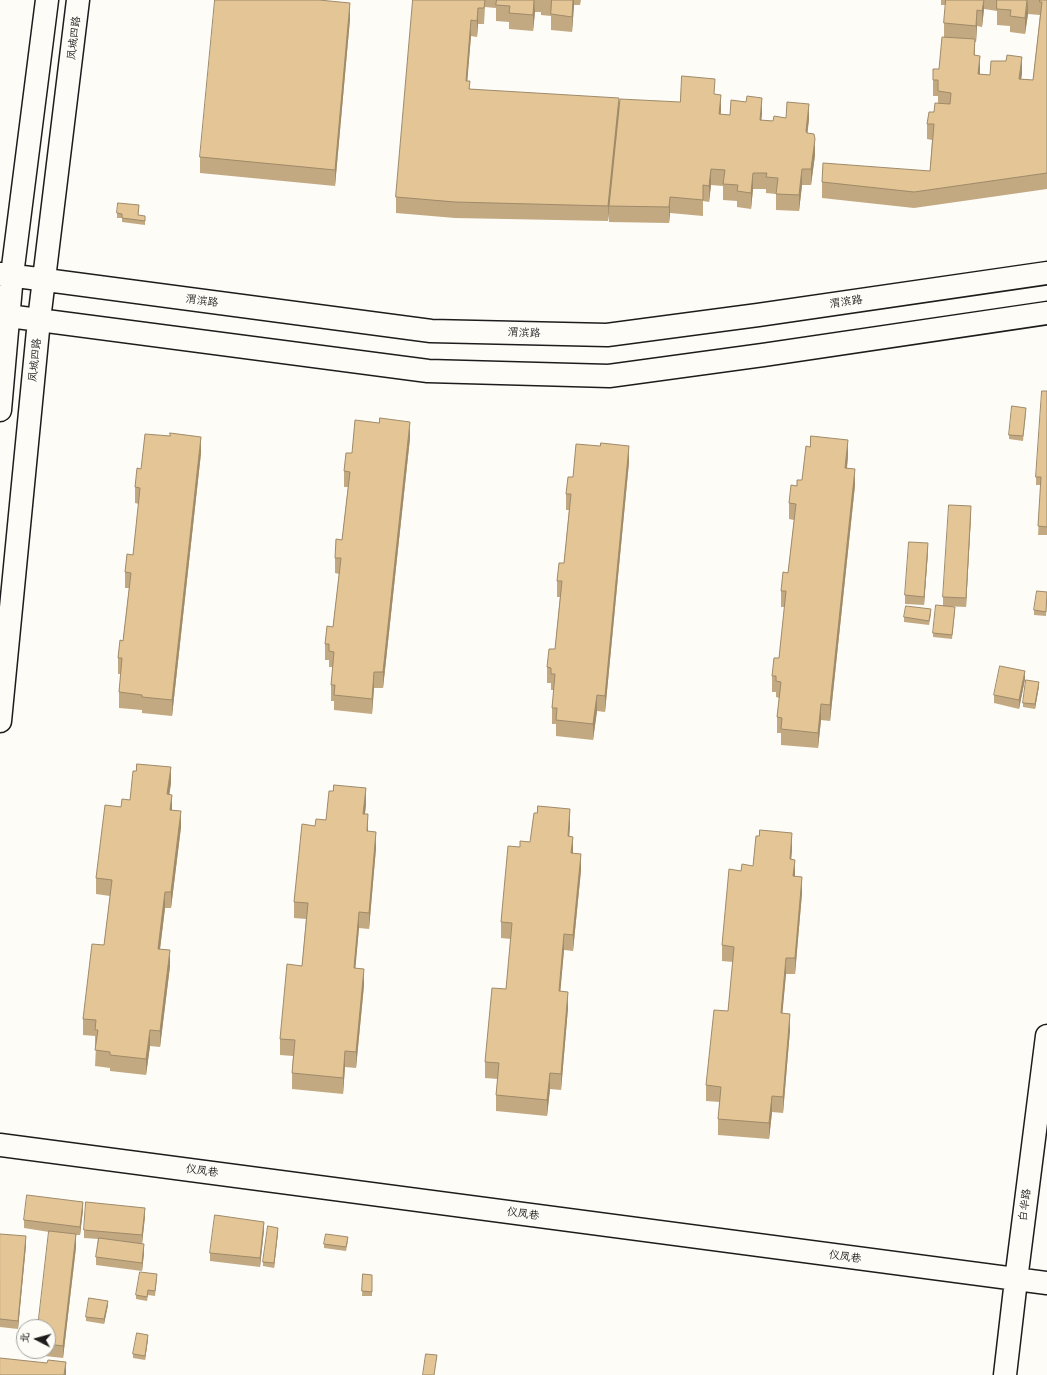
<!DOCTYPE html>
<html>
<head>
<meta charset="utf-8">
<style>
	body { margin:0 }
	#map { position:relative; width:1047px; height:1375px; overflow:hidden; background:#fdfcf7; font-family:"Comic Neue","LXGW WenKai TC",sans-serif }
	canvas { display:block }
	.north { position:absolute; left:16px; top:1319px; width:40px; height:40px; box-sizing:border-box; background:#fdfcf7; border:1px solid #a3a29f; border-radius:50%; rotate:276deg; font-size:11px; font-weight:700; line-height:16px; text-align:center; color:#1c1c1c }
	.north::after { content:''; display:block; margin:auto; width:14px; height:18px; background:#1c1c1c; clip-path:polygon(50% 0,100% 100%,50% 72%,0 100%) }
</style>
</head>
<body>
<div id="map">
<canvas width="1047" height="1375"></canvas>
<div class="north">北</div>
</div>
<script>
const context = document.querySelector('canvas').getContext('2d');
context.lineJoin = 'round';
function stroke(path, color, width, dash) {
  context.strokeStyle = color;
  context.lineWidth = width;
  context.lineCap = dash ? 'butt' : 'round';
  context.setLineDash(dash || []);
  context.stroke(path);
}
function fillPath(path, color) {
  context.fillStyle = color;
  context.fill(path, 'evenodd');
}
function drawText(font, color, halo, rows, align = 'center') {
  context.font = font + ' "Comic Neue","LXGW WenKai TC",sans-serif';
  context.lineWidth = 4;
  context.setLineDash([]);
  context.textBaseline = 'middle';
  context.strokeStyle = halo;
  context.fillStyle = color;
  for (const [text, x, y, turn = 0] of rows) {
    context.save();
    context.translate(x, y);
    context.rotate((+turn || 0) * Math.PI / 180);
    context.textAlign = isNaN(turn) ? turn : align;
    if (halo) context.strokeText(text, 0, 0);
    context.fillText(text, 0, 0);
    context.restore();
  }
}
const minor = new Path2D(`
	M0,274L431,331L607,335L758,315L1047,273
	M0,315L428,371L609,376L763,355L1047,313
	M0,410L12,275L47,0
	M0,721L39,320L78,0
	M0,1145L1047,1283
	M1005,1375L1016,1280L1047,1036`);
const wall = new Path2D(`
	M413,0H581L580,5H574L572,32L551,30V16L541,15V12H535L533,31L509,29V22L496,21V8L485,7L484,24H478L477,37L471,36L467,81L470,89L619,107L680,102L715,94L721,111L720,114L730,115L762,113L761,120L773,121L809,119L807,133L815,155L811,185H802L799,211L776,210V194L766,193V189H753L751,209L737,207V201L723,200V186L711,185L709,202L703,201V216L670,213L669,223L609,222V214L608,221L455,218L396,213V197Z
	M941,0H1047V189L914,208L822,198V182L930,171L932,140L927,139V124L934,112L938,103V96H933V69H939L944,37V23L946,5H941ZM984,9L997,11V25L1010,26V32L1025,34L1028,14L1040,15L1033,80L1021,79L1022,73L990,75L980,74V71L975,55V42H976L977,26L982,27Z
	M350,19L335,186L200,173V157Z
	M139,209L138,215L145,220V225L122,222V218H117V213Z
	M1047,391V535H1038L1041,485H1036V477Z
	M1026,412L1023,441L1009,439V435Z
	M410,438L383,688H374L372,714L334,710V701H331V685L333,667H329V660H325V644L333,627L339,574L335,573V558L342,540L348,487H344V471L352,453Z
	M201,453L172,716L142,713V710L119,708V692L121,674H118V658L123,641L129,588H125V572L133,555L139,504L135,503V487L141,469Z
	M848,456L847,469L855,485L830,721L821,720L818,748L781,745V733H777V717L779,698L776,697V692H772V676L779,658L785,607H781V591L788,573L794,520L789,519V503L797,486L802,480Z
	M629,462L605,712L597,711L593,740L556,736V724H552V708L554,690H551V683H547V667L555,649L560,597H557V581L564,563L569,510H566V494L573,477Z
	M971,515L966,607L943,606V597Z
	M928,552L924,605L905,604V595Z
	M1047,592L1046,616L1034,615V610Z
	M955,611L952,639L933,637V633Z
	M931,614L929,625L904,622V617Z
	M1025,679L1019,709L994,703V695Z
	M1039,686L1035,709L1023,707V703Z
	M171,783L169,795L172,810L181,827L171,908H165L160,949L170,966L160,1047L150,1046L146,1075L110,1071V1068L95,1066L96,1046H95V1036L83,1035V1019L104,945L110,896L96,894V878L121,807L130,800Z
	M366,804L365,814L368,831L376,848L369,929L359,928L355,968L364,985L356,1068L345,1067L343,1094L292,1089V1073L293,1056L280,1055V1039L302,966L306,919L294,918V902L315,826L326,820Z
	M570,825L569,837L573,853L581,870L573,951L564,950L560,991L568,1008L561,1090L550,1089L547,1116L496,1111V1095L498,1079L485,1078V1062L506,989L511,939L501,938V922L520,847Z
	M792,849L791,859L795,876L802,893L795,974H786L782,1013L790,1030L783,1113L772,1112L769,1139L718,1135V1119L720,1102L706,1101V1085L728,1011L733,962L722,961V945L741,871Z
	M83,1210L80,1235H76V1247L63,1358L36,1355V1351H48L49,1232L24,1228V1220Z
	M145,1216L142,1244L144,1253L142,1271L96,1265V1257L98,1239L84,1238V1230Z
	M264,1230L260,1267L210,1261V1253Z
	M278,1232L274,1268L263,1266V1262Z
	M0,1234L26,1245L18,1329L0,1327Z
	M348,1241L346,1251L324,1248V1244Z
	M363,1274L372,1275V1296H362Z
	M157,1278L155,1296L148,1295L147,1301L136,1299V1295Z
	M108,1305L104,1324L86,1321V1317Z
	M148,1339L145,1360L133,1358V1354Z`);
const shadedWall = new Path2D(`
	M534,0L535,12L533,31V15Z
	M573,0H574V5L572,32V17Z
	M984,0V9L982,27V11Z
	M1028,0V14L1025,34V18Z
	M350,3V19L335,186V170Z
	M478,8V24L477,37V21Z
	M977,10V26L976,42V26Z
	M471,20V36L466,97V81Z
	M980,56V71L978,90V74Z
	M1022,57V73L1019,95V79Z
	M721,95V111L719,130V114Z
	M619,98V114L609,206L608,221V206Z
	M762,98V113L760,136V120Z
	M809,104V119L806,147V131Z
	M815,139V155L811,185V169Z
	M711,169V185L709,202V186Z
	M802,169V185L799,211V195Z
	M753,173V189L751,209V193Z
	M670,197V213L669,223V207Z
	M410,422V438L383,688V672Z
	M201,437V453L172,716V700Z
	M848,440V456L845,484V468Z
	M629,446V462L605,712V696Z
	M855,469V485L830,721V705Z
	M971,506V515L966,607V598Z
	M928,543V552L924,605V597Z
	M1025,671V679L1019,709V700Z
	M374,672V688L372,714V699Z
	M1039,682V686L1035,709V704Z
	M597,695V711L593,740V724Z
	M821,704V720L818,748V733Z
	M171,767V783L167,810V794Z
	M366,788V804L363,830V814Z
	M172,795V811L170,810Z
	M570,809V825L568,852V836Z
	M181,811V827L171,908V892Z
	M368,814V830L367,847V831Z
	M376,832V848L369,929V913Z
	M792,833V849L790,875V859Z
	M573,837V853H571Z
	M581,854V870L573,951V935Z
	M795,860V876L793,892V876Z
	M802,877V893L795,974V958Z
	M165,892V908L158,965V949Z
	M359,912V928L354,984V968Z
	M564,934V950L559,1007V991Z
	M170,950V966L160,1047V1031Z
	M786,958V974L781,1029V1013Z
	M364,969V985L356,1068V1052Z
	M568,992V1008L561,1090V1074Z
	M790,1014V1030L783,1113V1097Z
	M150,1030V1046L146,1075V1059Z
	M345,1051V1067L343,1094V1078Z
	M550,1073V1089L547,1116V1100Z
	M772,1096V1112L769,1139V1123Z
	M83,1202V1210L80,1235V1227Z
	M145,1208V1216L142,1244V1235Z
	M264,1222V1230L260,1267V1258Z
	M278,1228V1232L274,1268V1263Z
	M76,1234V1247L63,1358V1346Z
	M26,1236V1245L18,1329V1321Z
	M144,1244V1253L142,1271V1263Z
	M108,1301V1305L104,1324V1319Z
	M148,1335V1339L145,1360V1356Z
	M66,1362V1375H64Z`);
const building = new Path2D(`
	M215,0H319L350,3L335,170L200,157Z
	M413,0H485L484,8H478L477,21L471,20L466,81H470L469,89L619,98L608,206L455,202L396,197Z
	M497,0H534L533,15L509,13L510,6L496,5Z
	M552,0H573L572,17L551,14Z
	M946,0H984L982,11L977,10L976,26L944,23Z
	M997,0H1027L1025,18L1010,16L1011,10L997,9Z
	M1040,0H1047V173L914,192L822,182L823,163L930,171L934,124H927L929,112H934L935,103L950,104L951,93L938,91V80H933V69H939L942,37L975,39L974,55L980,56L978,74L990,75L991,61H1006L1007,55L1022,57L1019,79L1033,80L1042,2H1040Z
	M682,76L715,79L714,94L721,95L719,114L730,115L731,100L746,102L747,96L762,98L760,120L773,121L774,116L786,118L787,102L809,104L806,131L807,133L814,134L815,139L811,169H802L799,195L776,194L778,178L766,177L767,173H753L751,193L737,191L738,185L723,184L725,170L711,169L709,186L703,185V200L670,197L669,207L609,206L620,99L680,102Z
	M118,203L139,205L138,215L145,216V221L122,218V214L117,213Z
	M1042,391H1047V527L1038,526L1041,477H1036Z
	M1012,406L1026,408L1023,436L1009,435Z
	M380,418L410,422L383,672H374L372,699L334,695L335,685H331L334,652L329,651V644H325L327,626L333,627L341,558H335L336,539L342,540L350,472L344,471L346,453H352L355,420L379,423Z
	M170,433L201,437L172,700L142,697V695L119,692L122,658H118L120,640L123,641L131,573L125,572L127,554L133,555L140,488L135,487L137,468L141,469L145,434L170,436Z
	M811,436L848,440L845,468L855,469L830,705L821,704L818,733L781,729L782,718L777,717L781,682L776,681V676H772L774,658H779L786,591H781L783,572L788,573L796,504L789,503L791,485L797,486V480H802L806,446L810,447Z
	M601,443L629,446L605,696L597,695L593,724L556,720L557,708H552L555,674H551V668L547,667L549,649H555L562,581H557L559,563H564L571,494H566L568,477H573L576,444L600,446Z
	M949,505L971,506L966,598L943,597Z
	M909,542L928,543L924,597L905,595Z
	M1037,591L1047,592L1046,612L1034,610Z
	M936,605L955,607L952,635L933,633Z
	M906,606L931,609L929,621L904,617Z
	M1000,666L1025,671L1019,700L994,695Z
	M1026,680L1039,682L1035,704L1023,703Z
	M137,764L171,767L167,794L172,795L170,810L181,811L171,892H165L158,949L170,950L160,1031L150,1030L146,1059L110,1055V1052L95,1050L98,1030H95L96,1020L83,1019L92,944L104,945L112,880L96,878L105,805L121,807L122,799L130,800L133,771H136Z
	M334,785L366,788L363,814H368L367,831L376,832L369,913L359,912L354,968L364,969L356,1052L345,1051L343,1078L292,1073L295,1040L280,1039L287,964L302,966L308,903L294,902L302,824L315,826L316,819L326,820L329,791H333Z
	M538,806L570,809L568,836L573,837L571,853L581,854L573,935L564,934L559,991L568,992L561,1074L550,1073L547,1100L496,1095L499,1063L485,1062L492,988L506,989L512,923L501,922L508,846L520,847V841L530,842L534,813H537Z
	M760,830L792,833L790,859L795,860L793,876L802,877L795,958H786L781,1013L790,1014L783,1097L772,1096L769,1123L718,1119L721,1087L706,1085L714,1010L728,1011L734,947L722,945L729,869L741,871L742,864L753,866L756,836H759Z
	M27,1195L83,1202L80,1227L24,1220Z
	M86,1202L145,1208L142,1235L84,1230Z
	M215,1215L264,1222L260,1258L210,1253Z
	M268,1226L278,1228L274,1263L263,1262Z
	M49,1231L76,1234L63,1346L48,1344V1327H38Z
	M0,1234L26,1236L18,1321L0,1319Z
	M326,1234L348,1237L346,1247L324,1244Z
	M99,1238L144,1244L142,1263L96,1257Z
	M140,1272L157,1274L155,1291L148,1290L147,1297L136,1295Z
	M363,1274L372,1275V1292L362,1291Z
	M89,1298L108,1301L104,1319L86,1317Z
	M137,1333L148,1335L145,1356L133,1354Z
	M426,1354L437,1355L434,1375H423Z
	M0,1358L47,1363L48,1360L66,1362L64,1375H0Z`);
const streetNames = [
	["凤城四路",74,38,-83],
	["渭滨路",202,301,7],
	["渭滨路",846,302,-8],
	["渭滨路",524,333,2],
	["凤城四路",35,360,-84],
	["仪凤巷",202,1171,8],
	["白华路",1025,1205,-83],
	["仪凤巷",523,1214,8],
	["仪凤巷",845,1257,8]
];
stroke(minor, '#1c1c1c', 25);
stroke(minor, '#fdfcf7', 22);
fillPath(wall, '#c3a981');
fillPath(shadedWall, '#9f8a69');
fillPath(building, '#e3c596');
stroke(building, '#9f8a69', 1);
drawText('11px', '#1c1c1c', '#fdfcf7', streetNames);
</script>
</body>
</html>
